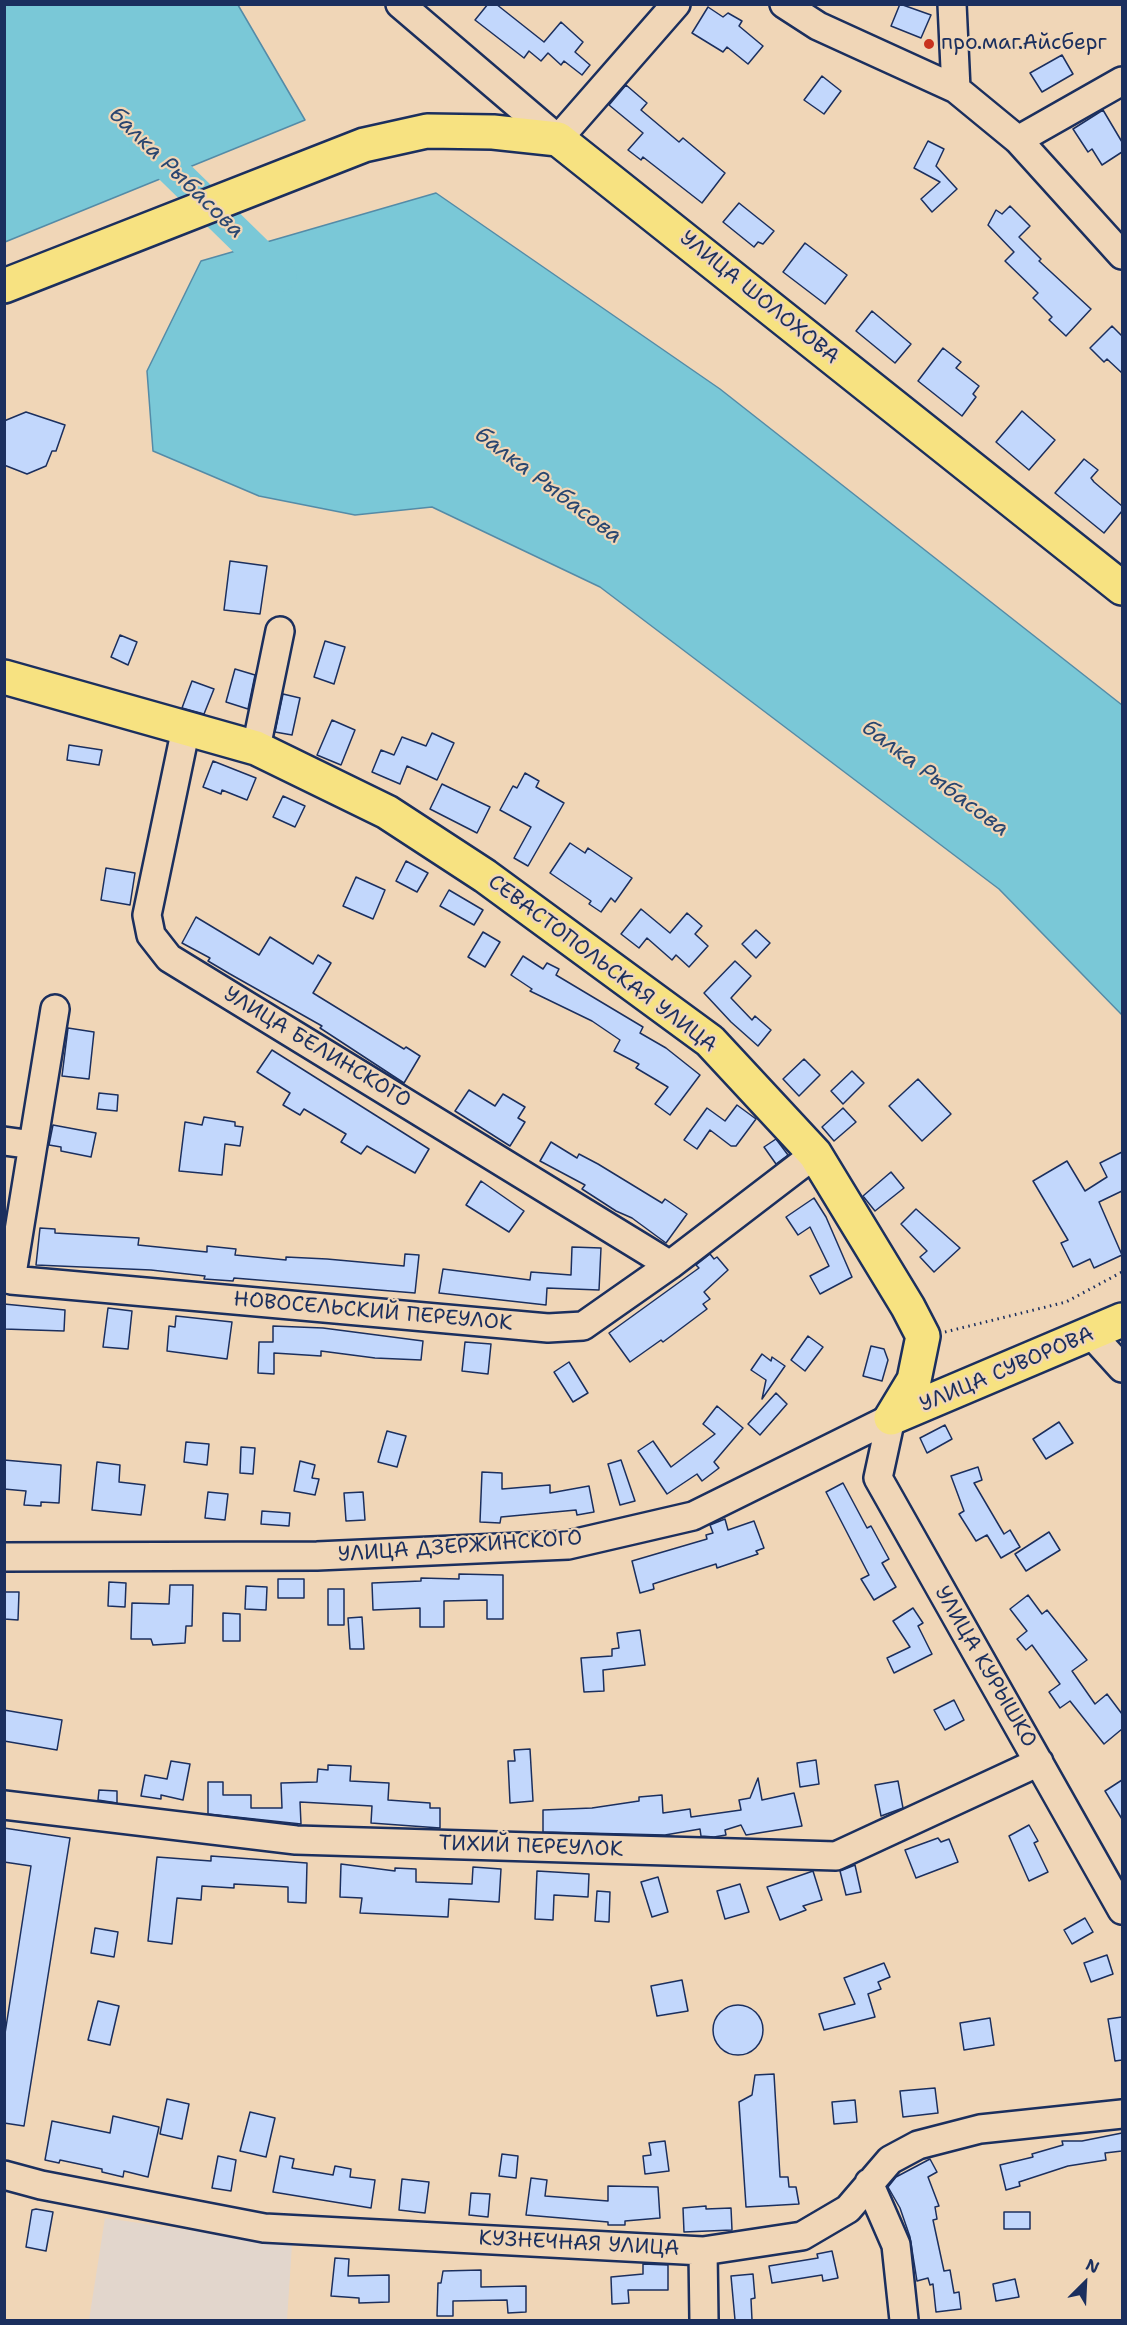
<!DOCTYPE html>
<html>
<head>
<meta charset="utf-8">
<style>
	body { margin:0 }
	#map { position:relative; width:1127px; height:2325px; overflow:hidden; background:#f0d6b7; font-family:"Shantell Sans",sans-serif }
	canvas { display:block }
	.frame { position:absolute; inset:0; border:6px solid #1b2f5e; pointer-events:none }
	.north { position:absolute; left:1055px; top:2253px; width:60px; height:60px; -webkit-text-stroke:4px #f0d6b7; paint-order:stroke; rotate:24deg; font-size:16px; font-weight:700; line-height:24px; text-align:center; color:#1b2f5e }
	.north::after { content:''; display:block; margin:auto; width:21px; height:27px; background:#1b2f5e; clip-path:polygon(50% 0,100% 100%,50% 72%,0 100%) }
</style>
</head>
<body>
<div id="map">
<canvas width="1127" height="2325"></canvas>
<div class="frame"></div>
<div class="north">N</div>
</div>
<script>
const context = document.querySelector('canvas').getContext('2d');
context.lineJoin = 'round';
function fillPath(path, color) {
  context.fillStyle = color;
  context.fill(path, 'evenodd');
}
function stroke(path, color, width, dash) {
  context.strokeStyle = color;
  context.lineWidth = width;
  context.lineCap = dash ? 'butt' : 'round';
  context.setLineDash(dash || []);
  context.stroke(path);
}
function drawText(font, color, halo, rows, align = 'center') {
  context.font = font + ' "Shantell Sans",sans-serif';
  context.lineWidth = 4.5;
  context.setLineDash([]);
  context.textBaseline = 'middle';
  context.strokeStyle = halo;
  context.fillStyle = color;
  for (const [text, x, y, turn = 0] of rows) {
    context.save();
    context.translate(x, y);
    context.rotate((+turn || 0) * Math.PI / 180);
    context.textAlign = isNaN(turn) ? turn : align;
    if (halo) context.strokeText(text, 0, 0);
    context.fillText(text, 0, 0);
    context.restore();
  }
}
const built = new Path2D(`
	M105,2218L292,2245L287,2320H89Z`);
const water = new Path2D(`
	M5,4L238,5L305,120L5,242Z
	M436,193L720,389L1122,705V1015L999,889L600,587L432,507L355,515L259,496L153,451L147,371L201,261Z`);
const river = new Path2D(`
	M145,143L281,276`);
const building = new Path2D(`
	M488,4H496L544,42L561,22L583,42L575,52L590,65L582,75L564,61L561,65L548,53L541,61L529,51L524,58L475,20Z
	M900,4L931,15L921,38L891,26Z
	M708,7L723,17L728,13L742,21L739,26L763,46L748,64L727,47L723,52L692,33Z
	M1062,55L1073,74L1042,92L1030,73Z
	M822,76L841,91L824,114L804,100Z
	M626,85L647,103L641,110L679,142L683,138L725,173L702,203L643,157L641,160L628,150L643,133L609,105Z
	M1103,110L1122,142V152L1102,165L1092,149L1088,152L1073,129Z
	M928,141L944,149L936,166L957,189L932,212L921,199L940,182L914,168Z
	M739,203L774,231L763,244L758,242L754,247L723,222Z
	M1010,206L1030,226L1019,237L1041,259L1039,261L1091,309L1066,336L1049,320L1052,317L1033,298L1038,293L1005,261L1014,252L988,225L996,210L1002,214Z
	M805,243L847,275L825,304L783,272Z
	M872,311L911,344L895,363L856,331Z
	M1112,326L1122,336V373L1107,359L1104,362L1090,348Z
	M943,348L961,362L956,368L979,386L973,394L976,397L962,416L918,381Z
	M1022,411L1055,440L1029,470L996,442Z
	M26,412L65,425L56,451H52L46,466L27,474L4,465V421Z
	M1084,459L1098,470L1091,478L1094,482L1122,506V511L1104,533L1055,493Z
	M230,561L267,566L260,614L224,610Z
	M120,635L137,642L128,665L111,657Z
	M325,641L345,647L334,684L314,677Z
	M235,669L255,675L248,709L226,702Z
	M192,681L214,689L204,714L182,708Z
	M283,694L300,698L292,735L275,732Z
	M332,720L355,730L341,765L317,755Z
	M432,733L454,743L437,780L407,766L400,784L372,772L381,750L394,755L402,737L426,746Z
	M69,745L102,750L99,765L67,760Z
	M213,761L256,778L247,800L222,790L221,794L203,787Z
	M525,773L539,781L536,787L564,803L528,866L514,858L531,827L500,810L513,786L517,788Z
	M442,784L490,807L477,833L430,809Z
	M283,796L305,806L295,827L273,817Z
	M570,843L585,853L588,848L632,878L615,902L611,898L601,912L589,904L591,901L550,873Z
	M406,861L428,873L417,892L396,881Z
	M106,868L135,873L130,905L101,900Z
	M356,877L385,890L373,919L343,906Z
	M449,890L483,910L474,925L440,906Z
	M641,909L670,933L687,913L702,926L695,934L708,946L689,967L676,955L672,960L647,938L639,948L621,934Z
	M196,917L259,955L270,937L313,964L318,955L331,963L313,993L404,1049L406,1047L420,1056L404,1083L320,1028L322,1026L230,974L208,961L210,958L182,943Z
	M756,930L770,943L756,958L742,944Z
	M483,932L500,942L485,967L468,957Z
	M523,956L543,969L547,963L559,969L556,975L643,1027L640,1033L666,1048L700,1075L670,1115L655,1104L668,1087L636,1068L639,1064L614,1051L620,1040L592,1021L530,991L532,989L511,975Z
	M735,961L751,976L731,998L752,1020L755,1016L771,1030L758,1046L731,1022L704,993Z
	M68,1028L94,1032L89,1079L62,1076Z
	M272,1050L429,1149L415,1173L367,1146L361,1154L341,1142L346,1134L304,1109L300,1115L283,1105L290,1093L257,1072Z
	M804,1059L820,1075L799,1096L783,1079Z
	M852,1071L864,1083L843,1104L831,1091Z
	M918,1079L951,1114L922,1141L889,1106Z
	M469,1090L495,1106L503,1094L525,1107L518,1118L525,1122L510,1146L455,1111Z
	M99,1093L118,1095L117,1111L97,1109Z
	M737,1105L756,1119L736,1146H731L710,1130L697,1149L684,1140L707,1108L725,1121Z
	M843,1108L856,1122L834,1141L822,1127Z
	M204,1117L235,1122V1126L243,1127L240,1146L225,1144L222,1175L179,1171L185,1122L202,1125Z
	M53,1125L96,1133L91,1157L61,1151V1147L49,1145Z
	M776,1139L788,1155L776,1164L764,1147Z
	M551,1142L577,1158L579,1154L598,1164L662,1203L665,1199L687,1214L666,1243L632,1218L616,1211L582,1189L585,1185L540,1161Z
	M1122,1152V1191L1099,1202L1122,1255L1094,1268L1090,1259L1073,1267L1061,1243L1068,1240L1033,1181L1067,1161L1085,1191L1107,1177L1100,1163Z
	M891,1172L904,1188L875,1211L863,1196Z
	M481,1181L524,1211L509,1232L466,1205Z
	M814,1198L826,1217L852,1277L820,1294L810,1276L829,1266L810,1227L798,1235L786,1217Z
	M916,1209L960,1248L934,1272L920,1257L927,1251L901,1224Z
	M40,1228L55,1229V1233L139,1238L138,1245L207,1252V1246L236,1249L235,1255L286,1260V1257L327,1259L404,1266L405,1254L419,1255L415,1293L234,1278L233,1281L204,1279L205,1276L151,1270L36,1265Z
	M572,1247L601,1248L599,1290L547,1288L546,1305L439,1293L443,1269L530,1280L531,1272L571,1275Z
	M710,1254L714,1259L717,1257L728,1270L704,1292L710,1299L703,1304L707,1309L663,1342L661,1340L630,1362L609,1333L699,1268L696,1265Z
	M4,1304L65,1310L64,1331L4,1329Z
	M108,1308L132,1311L128,1349L103,1347Z
	M176,1316L232,1322L227,1359L167,1351L169,1326L175,1327Z
	M273,1326L323,1328L423,1341L421,1360L375,1358L321,1351V1356L274,1353V1374L258,1373L259,1342H273Z
	M808,1336L823,1347L805,1371L791,1360Z
	M465,1342L491,1344L488,1374L462,1371Z
	M871,1346L884,1349L888,1360L882,1381L863,1376Z
	M762,1354L771,1361L772,1357L785,1366L762,1399L766,1380L751,1370Z
	M569,1362L588,1393L573,1402L554,1372Z
	M776,1393L787,1404L760,1435L748,1424Z
	M717,1406L743,1428L714,1462L719,1468L702,1481L697,1474L667,1494L638,1451L653,1441L671,1467L715,1434L703,1424Z
	M1059,1422L1073,1443L1046,1459L1033,1439Z
	M945,1425L952,1439L927,1453L920,1438Z
	M387,1431L406,1436L397,1467L378,1462Z
	M186,1442L209,1444L207,1465L184,1462Z
	M241,1447L255,1448L253,1474L240,1473Z
	M4,1460L61,1465L59,1503L41,1502V1506L24,1505L26,1491L4,1489Z
	M621,1460L635,1501L620,1505L608,1464Z
	M300,1461L315,1465L312,1478L319,1479L315,1495L294,1491Z
	M97,1462L120,1465L119,1482L145,1485L141,1515L92,1510Z
	M978,1467L982,1480L974,1483L1004,1534L1010,1530L1020,1547L1001,1558L987,1535L976,1541L959,1514L964,1511L951,1476Z
	M482,1472L502,1473V1489L550,1485V1493L589,1486L594,1512L577,1515L576,1510L501,1517L500,1523L480,1522Z
	M843,1483L867,1528L871,1526L889,1559L882,1563L896,1587L874,1600L861,1579L869,1575L826,1492Z
	M208,1492L228,1494L225,1520L205,1518Z
	M363,1492L365,1520L346,1521L344,1493Z
	M262,1511L290,1513L289,1526L261,1524Z
	M725,1519L728,1530L754,1521L764,1548L756,1551L758,1554L717,1568L716,1564L653,1584L654,1589L640,1593L632,1561L707,1539L706,1535L713,1533L710,1525Z
	M1049,1532L1060,1550L1026,1571L1015,1554Z
	M459,1574L503,1575V1619H487V1600L444,1601V1627H420V1608L373,1610L372,1583L421,1581V1578L459,1579Z
	M278,1579H304V1598H278Z
	M109,1582L126,1583L125,1607L108,1606Z
	M170,1585H193L192,1626H186L185,1643L153,1645L151,1639H131L132,1603L169,1604Z
	M246,1586L267,1587L266,1610L245,1609Z
	M328,1589H344V1625H328Z
	M4,1592H19L18,1620L4,1619Z
	M1028,1595L1042,1614L1047,1610L1087,1660L1072,1671L1095,1704L1107,1694L1122,1714V1729L1104,1744L1070,1701L1060,1708L1049,1692L1060,1684L1032,1645L1026,1650L1017,1639L1027,1631L1010,1609Z
	M913,1608L923,1623L918,1626L932,1654L894,1673L887,1658L910,1647L893,1621Z
	M223,1613L240,1614V1641H223Z
	M362,1617L364,1649H350L348,1618Z
	M640,1630L645,1665L603,1670L604,1691L584,1692L581,1658L612,1656V1649L619,1648L617,1633Z
	M954,1700L964,1720L945,1730L934,1710Z
	M4,1710L62,1720L57,1750L4,1741Z
	M530,1749L533,1801L510,1803L508,1761H515L514,1750Z
	M816,1760L819,1784L800,1787L797,1763Z
	M171,1761L190,1764L183,1800L161,1795V1799L141,1796L145,1775L167,1779Z
	M328,1765L351,1766L350,1781L389,1783L388,1800L430,1803V1808H440V1828L371,1823L372,1806L300,1802L301,1824L208,1814V1782H223V1795H251V1808H282L281,1783L317,1782L318,1769L328,1770Z
	M758,1778L762,1800L794,1793L802,1826L746,1835L741,1825L725,1830L726,1835L714,1837L701,1836L700,1829L665,1835L543,1832V1810L592,1808L639,1801V1797L662,1795L663,1813L690,1809L691,1817L741,1810L739,1800L750,1798Z
	M1122,1780V1819L1105,1791Z
	M898,1781L903,1808L881,1816L875,1785Z
	M99,1790L117,1791V1803L98,1800Z
	M1029,1825L1038,1841L1034,1843L1048,1872L1029,1881L1009,1836Z
	M4,1828L70,1838L24,2126L4,2123V2040L31,1866L4,1862Z
	M938,1838L941,1842L949,1839L958,1862L916,1878L905,1850Z
	M211,1856L307,1863L306,1903L288,1902V1887L234,1884V1888L202,1886L201,1900L177,1898L172,1944L148,1941L157,1857L211,1861Z
	M341,1864L395,1871V1868L416,1869V1882L472,1884L473,1867L501,1869L499,1902L449,1899L448,1917L360,1913L362,1898L340,1897Z
	M855,1865L861,1892L846,1895L840,1871Z
	M537,1871L589,1874L588,1897L554,1895L553,1920L535,1919Z
	M813,1871L822,1900L803,1906L806,1910L780,1920L767,1887Z
	M658,1877L668,1912L652,1917L641,1882Z
	M740,1884L749,1912L725,1919L717,1891Z
	M597,1891L610,1892L609,1922L595,1921Z
	M1085,1918L1093,1932L1072,1944L1064,1930Z
	M95,1928L118,1932L114,1957L91,1953Z
	M1107,1955L1113,1974L1091,1982L1084,1963Z
	M884,1963L890,1977L878,1982L881,1989L868,1994L875,2017L824,2030L819,2014L855,2004L844,1978Z
	M682,1980L688,2011L657,2016L651,1986Z
	M98,2001L119,2006L110,2045L88,2040Z
	M713 2030a25 25 0 1 1 50 0a25 25 0 1 1-50 0Z
	M1122,2017V2060L1115,2061L1108,2019Z
	M990,2018L994,2045L964,2050L960,2023Z
	M774,2074L780,2177H788L789,2187H796L799,2204L746,2207L739,2102L752,2095L755,2075Z
	M935,2088L938,2113L903,2117L900,2091Z
	M167,2099L189,2104L182,2139L160,2134Z
	M855,2100L857,2122L834,2124L832,2102Z
	M250,2112L275,2118L266,2157L240,2151Z
	M113,2116L159,2127L148,2177L124,2171L123,2177L102,2172V2169L60,2160L59,2163L45,2160L52,2121L110,2133Z
	M1122,2133V2151L1105,2153L1106,2160L1068,2166L1019,2182L1020,2186L1006,2190L1000,2165L1033,2157L1032,2154L1063,2145L1062,2141H1082Z
	M665,2141L669,2171L645,2174L643,2156L651,2155L649,2143Z
	M502,2154L518,2156L516,2178L499,2176Z
	M218,2156L236,2160L231,2191L212,2188Z
	M280,2156L294,2159L292,2168L333,2175L335,2166L351,2169L350,2177L375,2180L371,2208L273,2192Z
	M930,2159L937,2172L928,2177L939,2206L935,2207L937,2219L933,2220L944,2271L950,2270L954,2293L959,2292L961,2309L936,2312L933,2284L930,2285L928,2278L917,2281L910,2237L900,2208L888,2187L896,2177Z
	M531,2178L547,2180L545,2196L608,2201V2186L658,2187L660,2218L625,2221V2225H608V2222L526,2215Z
	M402,2179L429,2182L425,2213L399,2210Z
	M471,2193L490,2194L488,2217L469,2215Z
	M706,2206V2209L731,2208L732,2230L684,2232L683,2208Z
	M36,2209L53,2212L46,2251L26,2247L32,2210Z
	M1004,2212H1030V2229H1004Z
	M832,2251L838,2278L823,2281L822,2275L772,2283L769,2266L818,2258L817,2254Z
	M335,2258L349,2259L348,2276L389,2275V2302L359,2303V2298L331,2296Z
	M643,2264L668,2265V2290H628L629,2303L612,2304L611,2277L643,2274Z
	M481,2270V2287L526,2286V2312L508,2313L507,2300L453,2301V2316H437L438,2283H441L443,2271Z
	M753,2274L755,2298L751,2299L752,2320H735L731,2276Z
	M1015,2279L1019,2297L996,2301L993,2284Z`);
const path = new Path2D(`
	M945,1332L1066,1302L1122,1272`);
const minor = new Path2D(`
	M400,4L558,139L676,4
	M784,4L818,26L956,89L1018,140L1122,255
	M952,4L956,89
	M1018,140L1122,81
	M186,728L147,915L151,935L169,958L670,1265
	M256,748L280,631
	M55,1009L11,1280L548,1328L583,1326L670,1265L815,1154
	M4,1141L33,1145
	M1092,1335L1122,1368
	M891,1418L878,1478L1122,1910
	M4,1557L317,1556L568,1545L693,1516L891,1418
	M4,1805L296,1840L836,1856L1039,1762
	M4,2175L41,2185L264,2228L703,2251L802,2236L848,2209L890,2160L918,2145L980,2129L1122,2114
	M869,2183L896,2245L904,2320
	M703,2251L704,2320`);
const major = new Path2D(`
	M4,286L364,145L427,131L493,132L558,139L1122,588
	M4,677L256,748L387,812L485,876L710,1041L815,1154L908,1307L923,1336L914,1380L891,1418
	M891,1418L1122,1320`);
const markers = [
	[929,44,6,"#c8321e"]
];
const poiNames = [
	["про.маг.Айсберг",941,44]
];
const streetNames = [
	["УЛИЦА ШОЛОХОВА",759,298,39],
	["СЕВАСТОПОЛЬСКАЯ УЛИЦА",602,964,37],
	["УЛИЦА БЕЛИНСКОГО",317,1048,31],
	["НОВОСЕЛЬСКИЙ ПЕРЕУЛОК",373,1312,5],
	["УЛИЦА СУВОРОВА",1007,1370,-23],
	["УЛИЦА ДЗЕРЖИНСКОГО",460,1547,-4],
	["УЛИЦА КУРЫШКО",985,1667,60],
	["ТИХИЙ ПЕРЕУЛОК",531,1847,2],
	["КУЗНЕЧНАЯ УЛИЦА",579,2244,3]
];
const waterNames = [
	["балка Рыбасова",176,173,44],
	["балка Рыбасова",548,486,37],
	["балка Рыбасова",935,779,37]
];
fillPath(built, '#e2d6cc');
fillPath(water, '#7ac8d7');
stroke(water, '#548ba7', 1.5);
stroke(river, '#7ac8d7', 32);
fillPath(building, '#c2d7fc');
stroke(building, '#1b2f5e', 1.5);
stroke(minor, '#1b2f5e', 32);
stroke(major, '#1b2f5e', 38);
stroke(path, '#1b2f5e', 3, [1.5, 4.5]);
stroke(minor, '#f0d6b7', 27);
stroke(major, '#f7e281', 33);
for (const [x, y, r, color] of markers) {
  const dot = new Path2D();
  dot.arc(x, y, r, 0, 2 * Math.PI);
  context.fillStyle = color;
  context.fill(dot);
  stroke(dot, '#f0d6b7', 2);
}
drawText('21px', '#1b2f5e', '#f0d6b7', poiNames, 'left');
drawText('21px', '#1b2f5e', '#f0d6b7', streetNames);
drawText('italic 22px', '#294670', '#f0d6b7', waterNames);
</script>
</body>
</html>
